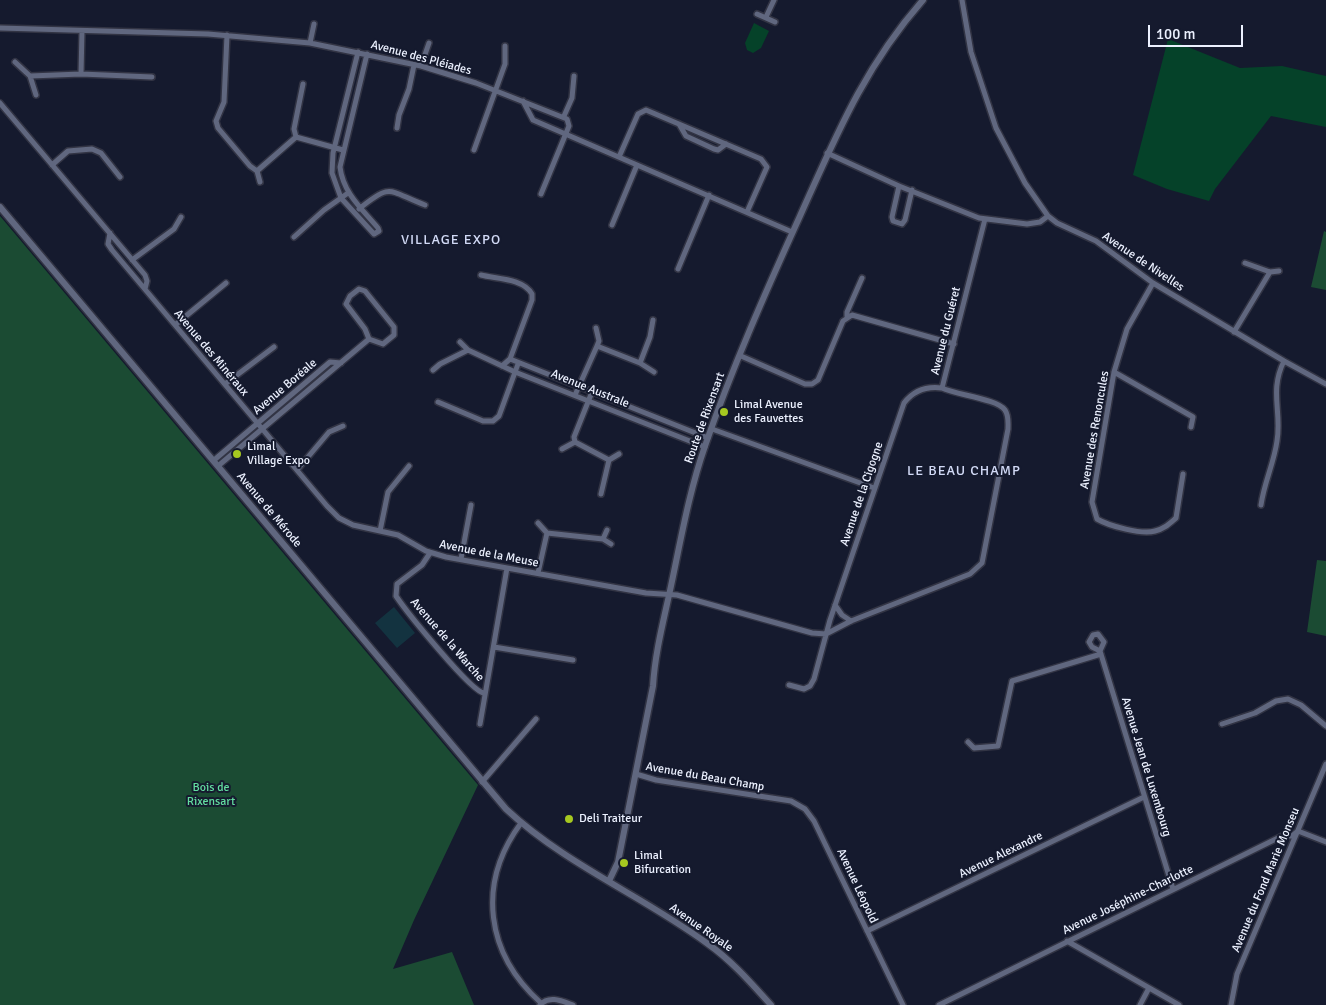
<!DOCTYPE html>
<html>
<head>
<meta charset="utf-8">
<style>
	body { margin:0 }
	#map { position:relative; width:1326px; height:1005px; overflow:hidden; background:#151a2e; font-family:Signika,sans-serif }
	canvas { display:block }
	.scale { position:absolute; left:1148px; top:25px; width:95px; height:22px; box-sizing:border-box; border:2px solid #ecf1ff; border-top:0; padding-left:6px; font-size:15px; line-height:18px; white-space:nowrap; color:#ecf1ff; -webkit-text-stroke:4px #151a2e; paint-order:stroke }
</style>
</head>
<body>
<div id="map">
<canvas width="1326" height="1005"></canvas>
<div class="scale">100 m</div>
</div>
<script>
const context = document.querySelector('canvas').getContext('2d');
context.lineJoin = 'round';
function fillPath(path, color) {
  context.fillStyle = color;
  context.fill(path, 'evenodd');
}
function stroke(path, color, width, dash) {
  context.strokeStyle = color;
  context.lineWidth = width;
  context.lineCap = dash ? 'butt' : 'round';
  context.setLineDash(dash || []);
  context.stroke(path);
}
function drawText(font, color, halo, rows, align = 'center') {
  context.font = font + ' Signika,sans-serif';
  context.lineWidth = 4;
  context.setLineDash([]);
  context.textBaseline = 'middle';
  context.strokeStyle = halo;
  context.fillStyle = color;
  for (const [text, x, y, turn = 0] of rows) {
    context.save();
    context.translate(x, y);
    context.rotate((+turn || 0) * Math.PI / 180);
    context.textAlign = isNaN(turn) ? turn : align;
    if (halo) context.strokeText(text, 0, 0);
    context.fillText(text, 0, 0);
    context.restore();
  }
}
const green = new Path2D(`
	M754,23L769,31L761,48L753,53L747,50L745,43Z
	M1168,39L1240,68L1282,66L1326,76V127L1271,116L1215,189L1209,201L1167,189L1133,175Z`);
const forest = new Path2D(`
	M0,216L478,785L414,920L393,969L452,952L474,1005H0Z
	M1324,231L1326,232V290L1311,287Z
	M1317,560L1326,561V636L1307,632Z`);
const water = new Path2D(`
	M394,607L415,633L397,648L375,623Z`);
const minor = new Path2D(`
	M962,0L971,52L996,128L1025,183L1048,216L1057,223L1096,241L1153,283L1284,361L1326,384
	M757,14L775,22
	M766,17L774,0
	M0,28L208,34L310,43L421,66L476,83L567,119L569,126L541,194
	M227,35L224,102L216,121L218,128L250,166L257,171L296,137
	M310,43L314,24
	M358,52L333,153L332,173L341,198L374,234L379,231L378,228C362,209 343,193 340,167L367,54
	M15,62L30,76L36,95
	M421,66L429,43
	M81,74L82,31
	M30,76L81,74L152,77
	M523,101L533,120L792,232
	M0,103L145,275L147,281L145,289
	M564,116L572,98L574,76
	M679,124L686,136L714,149L718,150L726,144
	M397,128L399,115L409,89L414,65
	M296,137L294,129L303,84
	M296,137L343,150
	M474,150L505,64V46
	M827,153L899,186L979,218L1027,224L1040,222L1048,216
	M619,157L638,114L646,110L761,159L767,167L747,212
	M52,165L68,151L92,149L101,153L120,177
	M257,171L260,182
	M899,186L892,217L893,221L902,224L905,220L912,190
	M359,209C392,182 388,191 425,205
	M612,225L637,165
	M110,233L108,244L112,250L327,506L339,518L353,525L398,535L426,551L446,557L646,593L677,595L812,633L826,634L851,621L970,574L982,563L1008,429C1008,423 1009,416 1005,410C997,399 957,395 942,388L985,219
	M294,237L324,210L348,193
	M132,260L174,229L181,217
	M1245,263L1270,272L1279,271
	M678,269L709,195
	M481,275C496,279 523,278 532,294V300L510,359L502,366
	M1153,283L1127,329L1114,372L1092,502L1097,519C1109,526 1142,535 1155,531C1164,529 1169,524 1176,518L1183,474
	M847,316V312L862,278
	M175,325L226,283
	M596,328L599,341L597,346
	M1234,332L1270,272
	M460,342L468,350
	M741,356L805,384H812L818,380L843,321L852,315L954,344
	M510,359L708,438
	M640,363L654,372
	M433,370L440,364L468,350L515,372L705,447
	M1114,372L1193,417L1191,427
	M225,384L274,347
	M575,395L597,346L640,363L650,337L653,320
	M438,402L483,421H493L499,416L518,364
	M712,429L874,488
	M575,442L609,460L601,494
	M562,449L575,442L574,437L592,392
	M609,460L619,454
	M213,461L330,362L341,363
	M218,466L369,339L383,344L394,335V327L365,291L359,289L350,296L346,304L365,329L369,339
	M297,470L329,432L343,426
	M1261,505C1264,483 1274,463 1277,441C1282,412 1269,391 1284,361
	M538,523L547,533
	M380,531L388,492L409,466
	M603,539L607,530
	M430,553L422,565L397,584L396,596C406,611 471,692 484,693
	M461,559L471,505
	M538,573L547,533L603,539L611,544
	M835,605L842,615L851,621
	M494,647L573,660
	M1100,651L1104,642L1098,634L1093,635L1089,642L1092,647L1100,651L1173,889
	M789,685L804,689L810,686L814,679L830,620L904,403C914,390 927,386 942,388
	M480,724L507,568
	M1222,724L1255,713L1276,701L1288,699L1301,705L1326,726
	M968,742L974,748L998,746L1012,681L1101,654
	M636,774L656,780L791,801L805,809L814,821L903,1005
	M482,782L536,719
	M521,823C476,884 486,954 541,1003
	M867,931L1144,797
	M1067,941L1179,1005
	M540,1005C549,995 562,1001 573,1005
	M939,1005L1282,836H1292L1298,831L1326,842
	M1140,1005L1149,988
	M1231,1005L1237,974L1326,764`);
const tertiary = new Path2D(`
	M0,207L506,809C566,865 643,896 708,944C732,961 751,983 771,1005
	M609,881L618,862L653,686C655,652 664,619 671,586C681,539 689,492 705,446C732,368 766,291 800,216C836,136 864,67 923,0`);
const markers = [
	[724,412,5,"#a6c820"],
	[237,454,5,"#a6c820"],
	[569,819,5,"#a6c820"],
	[624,863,5,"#a6c820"]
];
const streetNames = [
	["Avenue des Pléiades",421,58,15],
	["Avenue de Nivelles",1143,262,34],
	["Avenue du Guéret",946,331,-76],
	["Avenue des Minéraux",211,353,50],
	["Avenue Boréale",285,387,-40],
	["Avenue Australe",590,389,22],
	["Route de Rixensart",705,418,-70],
	["Avenue des Renoncules",1095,430,-80],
	["Avenue de la Cigogne",862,494,-71],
	["Avenue de Mérode",269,510,50],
	["Avenue de la Meuse",489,554,11],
	["Avenue de la Warche",447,640,49],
	["Avenue Jean de Luxembourg",1146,767,73],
	["Avenue du Beau Champ",705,777,10],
	["Avenue Alexandre",1001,855,-26],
	["Avenue du Fond Marie Monseu",1266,880,-67],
	["Avenue Léopold",857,886,65],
	["Avenue Joséphine-Charlotte",1128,900,-26],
	["Avenue Royale",701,928,35]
];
const poiNames = [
	["Limal Avenue",734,405],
	["des Fauvettes",734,419],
	["Limal",247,447],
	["Village Expo",247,461],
	["Deli Traiteur",579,819],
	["Limal",634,856],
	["Bifurcation",634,870]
];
const parkNames = [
	["Bois de",211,788],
	["Rixensart",211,802]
];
const neighbourhoodNames = [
	["VILLAGE EXPO",451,240],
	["LE BEAU CHAMP",964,471]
];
fillPath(green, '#054229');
fillPath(forest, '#1b4b33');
fillPath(water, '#133340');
stroke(minor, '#323444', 8);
stroke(tertiary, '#323444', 9);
stroke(minor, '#60677f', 5);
stroke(tertiary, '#60677f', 6);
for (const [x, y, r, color] of markers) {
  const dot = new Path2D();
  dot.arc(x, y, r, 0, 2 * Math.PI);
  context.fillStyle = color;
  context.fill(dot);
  stroke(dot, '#151a2e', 2);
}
drawText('12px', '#ecf1ff', '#151a2e', streetNames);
drawText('12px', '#ecf1ff', '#151a2e', poiNames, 'left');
drawText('12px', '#63dda0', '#151a2e', parkNames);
context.letterSpacing = '1px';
drawText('14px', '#d2daf6', '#151a2e', neighbourhoodNames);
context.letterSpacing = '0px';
</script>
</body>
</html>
